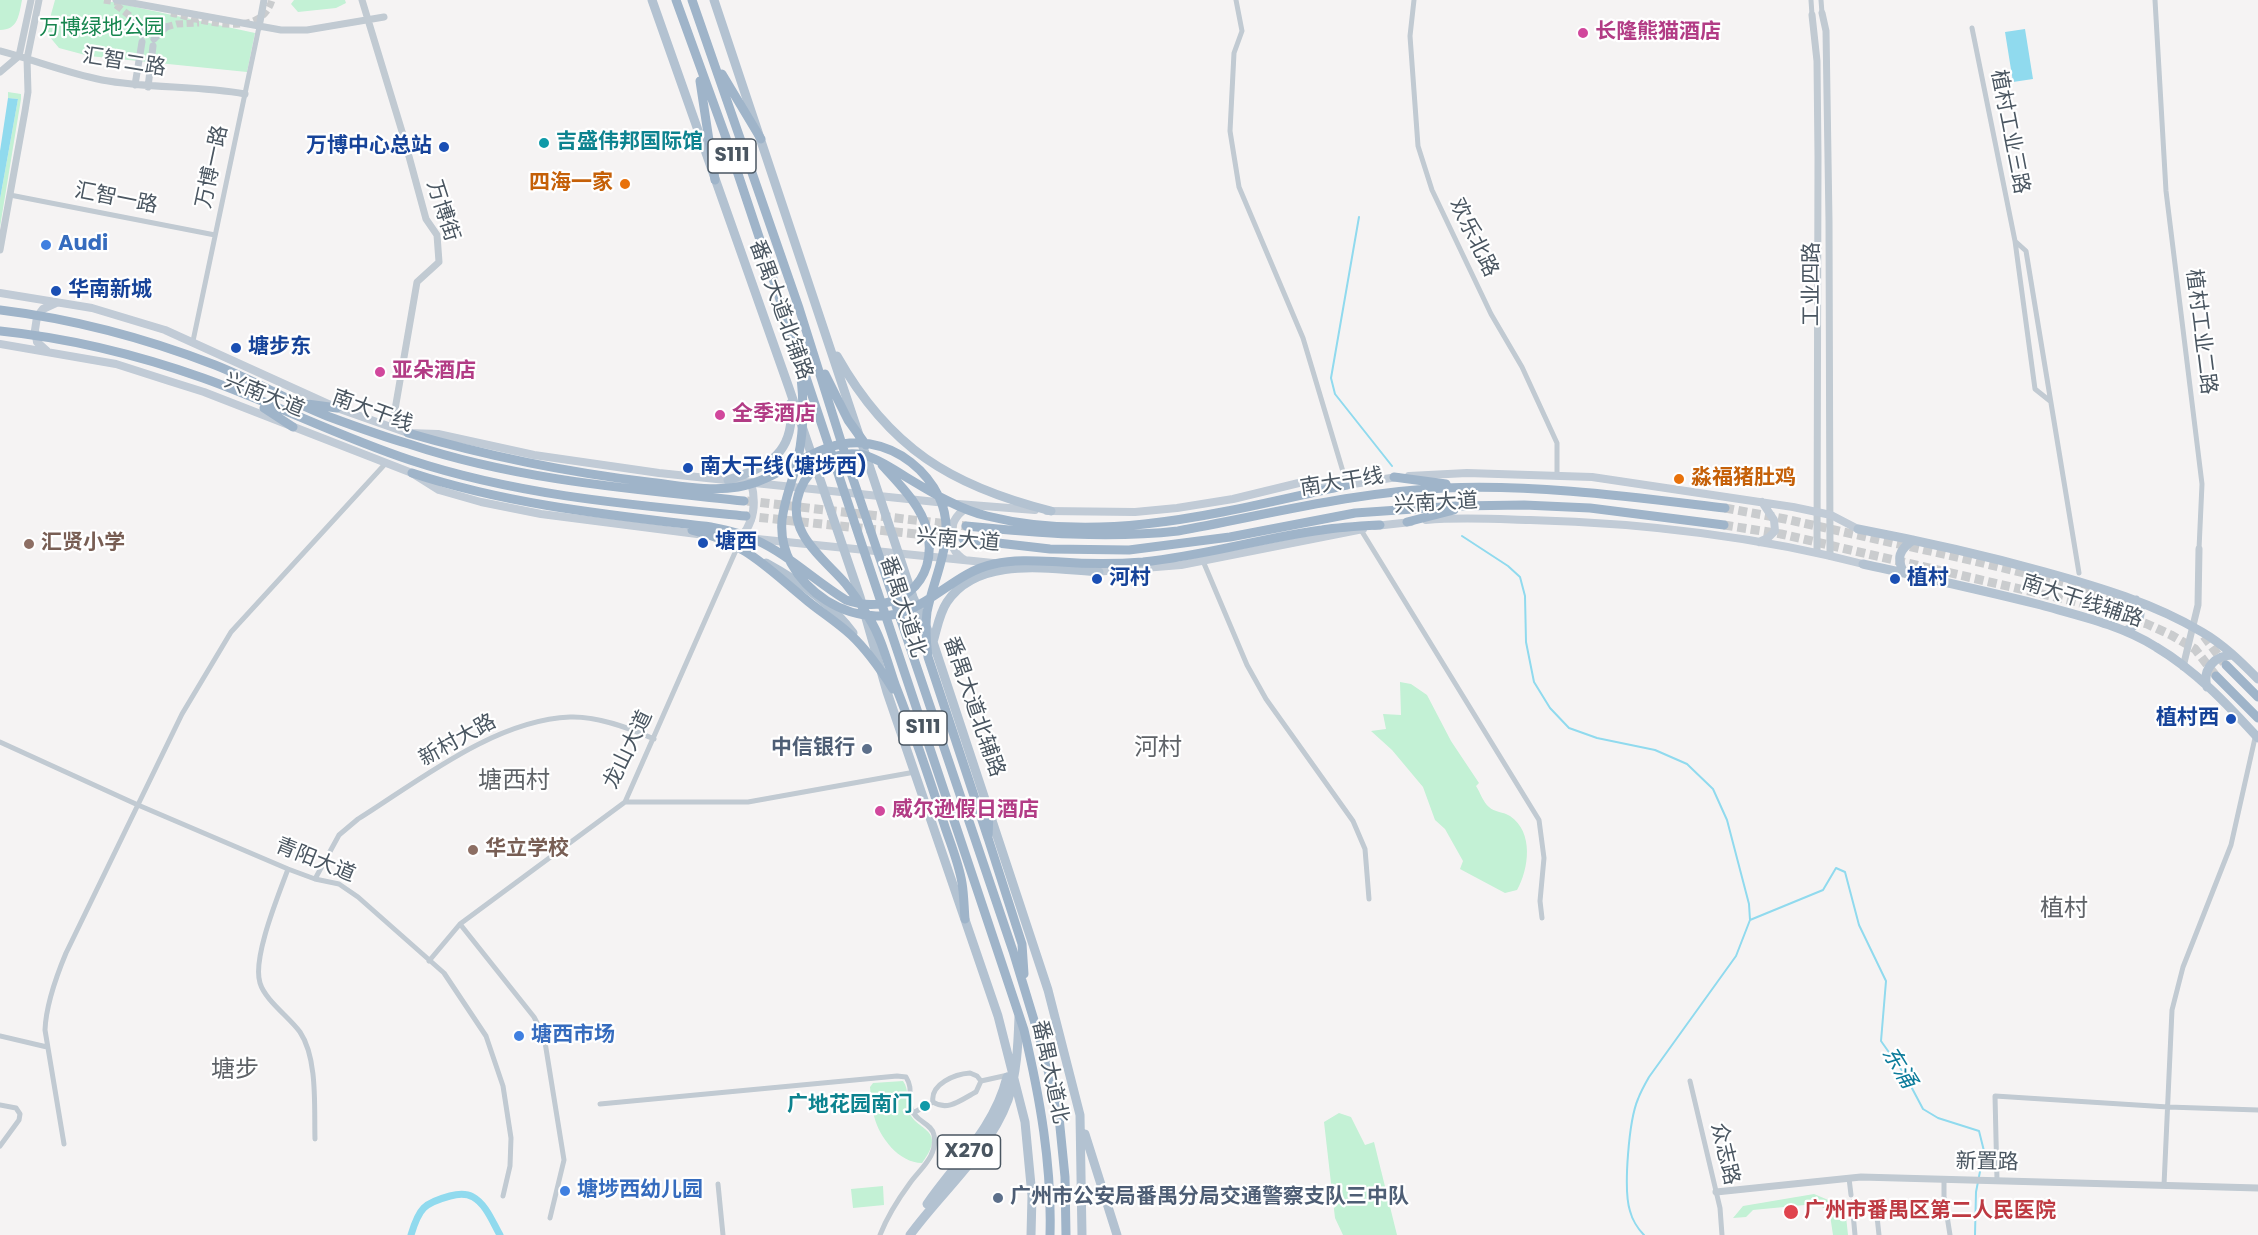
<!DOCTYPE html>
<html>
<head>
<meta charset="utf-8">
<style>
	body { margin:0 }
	canvas { display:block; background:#f5f3f3 }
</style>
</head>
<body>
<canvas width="2258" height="1235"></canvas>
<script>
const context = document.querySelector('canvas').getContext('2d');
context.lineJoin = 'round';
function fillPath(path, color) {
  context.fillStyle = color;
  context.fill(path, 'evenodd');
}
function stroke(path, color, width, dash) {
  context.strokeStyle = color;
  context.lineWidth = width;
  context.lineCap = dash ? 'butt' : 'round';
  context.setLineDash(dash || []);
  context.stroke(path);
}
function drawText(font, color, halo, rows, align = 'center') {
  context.font = font + ' Poppins,"Noto Sans SC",sans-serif';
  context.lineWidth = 4.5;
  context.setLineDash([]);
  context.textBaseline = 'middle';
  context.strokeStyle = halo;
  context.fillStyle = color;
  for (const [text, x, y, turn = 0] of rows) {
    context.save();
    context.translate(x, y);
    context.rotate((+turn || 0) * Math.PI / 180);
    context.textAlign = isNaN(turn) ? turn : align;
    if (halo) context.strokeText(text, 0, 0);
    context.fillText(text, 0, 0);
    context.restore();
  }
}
const green = new Path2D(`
	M0,0H22C19,15 18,30 0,30Z
	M55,0H103L255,33L247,72L89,56L59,48L49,36L47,29Z
	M294,0H345L346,3L336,8L298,12L291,4Z
	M8,92L21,94V99L0,227V199L18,99L8,98Z
	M1400,682L1411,684L1427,695L1451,741L1479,783L1476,786C1480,792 1483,802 1489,807C1494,812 1504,812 1510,816C1534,832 1529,869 1517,890L1505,893L1460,869L1463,861L1445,829L1435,820L1423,787L1392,750L1371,731L1386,729L1383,714L1401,715Z
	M903,1081C910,1091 905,1097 908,1108C912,1132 950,1126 922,1163C899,1163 879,1137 874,1116C871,1107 871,1096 870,1087L873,1083Z
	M1339,1113L1351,1117L1365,1145L1374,1142L1397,1235H1343L1335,1218L1324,1122Z
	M883,1186L884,1205L853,1208L851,1189Z
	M1814,1194L1845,1207L1848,1235H1833L1830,1215L1824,1208L1815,1204L1753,1210L1746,1217L1733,1218L1743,1206Z`);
const water = new Path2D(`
	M2025,29L2033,79L2013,82L2005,32Z
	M8,98L18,99L0,199V151Z`);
const stream = new Path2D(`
	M1359,217L1331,378L1335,394L1392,466
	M1462,536L1508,566L1520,577L1525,596L1526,642L1534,682L1550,708L1569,728L1597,738L1655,750L1687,764L1713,789L1727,820L1749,904L1750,920L1736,956L1649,1077C1645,1084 1641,1091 1638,1099C1629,1120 1623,1189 1630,1211C1632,1219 1638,1229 1644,1235
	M1750,920L1823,890L1836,868L1845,872L1859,925L1886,981L1881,1041L1905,1075L1923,1109L1938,1118L1979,1131L1984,1151L1976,1192L1975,1235`);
const canal = new Path2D(`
	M411,1235C419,1208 424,1203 450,1196C457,1194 466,1193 473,1197C486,1204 493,1223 500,1235`);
const tertiaryTunnel = new Path2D(`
	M104,0L122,3
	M116,5L135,20
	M171,13C200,19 260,41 272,0
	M166,27L177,24L199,23`);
const trunkTunnel = new Path2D(`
	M747,501L966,526
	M1725,508L1785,519L1966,559L2078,586L2143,608
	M746,516L963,539
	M1724,525L1781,534L2077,602L2147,624L2171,635L2195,649L2216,676
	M2204,636L2224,663`);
const minor = new Path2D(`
	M1236,0L1242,31L1234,53L1230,131L1239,187L1303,338L1347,485
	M1414,0L1410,36L1418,146L1432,190L1491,314L1522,367L1557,443V475
	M1811,0L1812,15
	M1821,0L1822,13
	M2155,0L2166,191L2202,484L2199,549
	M1972,28L2015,241L2035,389L2050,401
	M10,195L215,235
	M2016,242L2026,251L2079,573
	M193,341L259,27
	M1361,530L1539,820L1544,858L1540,901L1542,918
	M1203,561L1247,665L1266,699L1353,821L1365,849L1369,899
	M0,742L138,805L288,869L315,879L339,884L358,897L444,973L486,1036L503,1086L511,1138L510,1166L503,1196
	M625,802H748L915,772
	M288,869C279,894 252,958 260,983C265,1000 289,1017 300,1032C318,1059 314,1108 315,1139
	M315,879L339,835L358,819C420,780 495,720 570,717C598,716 629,728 654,739
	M460,924L534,1017L544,1036L564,1160L550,1218
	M429,961L460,924L625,802L737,548
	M0,1036L47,1047
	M970,1073L977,1076L981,1081L976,1092C962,1099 948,1112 933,1102C930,1084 955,1074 970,1073Z
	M981,1081L1008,1075
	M1690,1081L1720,1208L1722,1235
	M600,1104L897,1076L906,1077C914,1090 907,1096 911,1108C914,1121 932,1123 934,1135C938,1156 921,1168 910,1183C899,1198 887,1217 880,1235
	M0,1105L16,1108L20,1114L19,1120L0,1146
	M913,1113L933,1102
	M64,1144L45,1030C46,1004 56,977 66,953L182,714L231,632L386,463
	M1849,1178L1851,1195
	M1944,1179V1197L1950,1235
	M1997,1180L1995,1096L2168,1107L2258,1110
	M718,1184L723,1235
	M2164,1185L2172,1010L2183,967L2231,845L2255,738
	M1852,1202L1855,1235
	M1876,1207L1879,1235`);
const tertiary = new Path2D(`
	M116,0L281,30H307L384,17
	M362,0L404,138L426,219L437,235L439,262L417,282L392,427
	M1822,13L1826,31L1829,221L1830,556
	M1812,15L1817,61L1818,157L1817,553
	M135,20L143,35
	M259,27L264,0
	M154,39L166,27
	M0,51C34,60 67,73 102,80C150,89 198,85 245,94
	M0,72L19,56L31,0
	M135,85L142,42
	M148,87L153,46
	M0,250L25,111L28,92L27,59L39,0
	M2183,667L2198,605L2199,549
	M1716,1192L1861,1177L2258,1188`);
const secondary = new Path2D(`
	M0,293L92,308L165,330L337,408L408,433L438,434L534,455L659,473L946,503
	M0,344L116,364L169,381L204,392L412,473L439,490L481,502L541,514L697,534
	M47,351L37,342L35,330L37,317L43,309L56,303
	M1409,476L1467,473L1592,477L1793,507L1831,515L1858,529
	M958,504L1035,510
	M1047,511L1135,512L1177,508L1233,499L1307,481L1347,485L1397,477
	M1426,520C1460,517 1495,519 1530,520C1642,523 1755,536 1863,564
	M1375,526L1411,522
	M715,535L742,537
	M741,537C755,521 756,501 751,482
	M757,539L993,563
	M1759,542L1768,538L1775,531L1774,520L1762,502
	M965,560C943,548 948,516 969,507
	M1094,572L1181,565L1363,529`);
const primary = new Path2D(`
	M652,0L789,388L860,597L887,692L998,1016L1025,1122L1032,1196L1031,1235
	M714,0L913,597L933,642L1048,990L1080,1115L1082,1235
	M837,356C889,448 951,486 1051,511
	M728,480C770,466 795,453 791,403
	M1858,529C1921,541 1983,555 2045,572C2099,587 2153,603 2202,632C2223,644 2241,662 2258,679
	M766,563C797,580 832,604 853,633
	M1863,564C1922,577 1982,590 2041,605C2080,616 2121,625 2156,647C2195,670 2228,705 2258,738
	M1904,573C1896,558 1899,550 1913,540
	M2125,631C2140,625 2144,613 2136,600
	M933,642C937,629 939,614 947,602C978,555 1050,569 1099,572
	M2207,687C2202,669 2215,655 2233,655
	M1085,1134L1117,1235
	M927,1204C956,1162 994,1129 1007,1077
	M910,1235C942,1191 989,1152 1008,1100C1017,1073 1018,1045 1019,1017`);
const trunk = new Path2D(`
	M676,0L725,135L1024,1030C1040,1098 1052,1165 1050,1235
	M692,0L799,308L852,476L1013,951L1044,1053L1059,1117L1065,1177L1066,1235
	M722,74L761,139
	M700,81L715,180
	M0,310C74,319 145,338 215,365C253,380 289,401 327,416C354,426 381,436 409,444C517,480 631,489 744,501
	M0,331C69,338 138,355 203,378C273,403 340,437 410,460C519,496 633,505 746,516
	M825,374L848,420L866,445
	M801,377C804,404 804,431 798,458C790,495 770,524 791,563C808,594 841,615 876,616C924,618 950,573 994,564C1016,559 1039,561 1061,562C1088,564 1116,564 1143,562C1204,556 1262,538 1322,530C1341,527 1361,526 1380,525
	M307,404L337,408
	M264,408L293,427
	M408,433C487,456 566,472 648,482C677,485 709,492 738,487C785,479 819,435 870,444C900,449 926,470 939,497C958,536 934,574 927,612C925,627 926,642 928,657L988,838
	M412,473C509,505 610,515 711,527C726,530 742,533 756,540C789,555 815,581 846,600C895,617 940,583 927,530C921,505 899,484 882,465
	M1394,477L1446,484
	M1407,522L1454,510
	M966,526C1037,533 1107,539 1178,531C1266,515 1354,492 1444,488C1538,484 1632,497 1725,508
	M692,530C744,542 765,566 804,598C819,611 836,621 851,635C868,651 881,670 893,689
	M963,539L1050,549L1129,550L1230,537L1355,513L1457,506L1524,505L1590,508L1724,525
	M2226,665L2258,697
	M2216,676L2258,718
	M989,811L988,838L1022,944L1024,974
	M965,919C964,907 964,895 962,883C959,864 951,845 945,827C930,780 914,733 896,687C888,665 882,638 869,618C862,606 854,594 845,583C822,557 784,531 800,490C810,465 836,449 864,455C879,459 893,469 906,477C931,492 958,509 987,516C1107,546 1230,510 1347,485`);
const markers = [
	[1583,33,6,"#d1479c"],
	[544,143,6,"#0f9aa8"],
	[444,147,6,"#1a4fb4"],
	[625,184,6,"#e8710a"],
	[46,245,6,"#3f7fe0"],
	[56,291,6,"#1a4fb4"],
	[236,348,6,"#1a4fb4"],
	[380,372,6,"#d1479c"],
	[720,415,6,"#d1479c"],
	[688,468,6,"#1a4fb4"],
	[1679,479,6,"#e8710a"],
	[703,543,6,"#1a4fb4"],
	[29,544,6,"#8d6e63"],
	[1097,579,6,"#1a4fb4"],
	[1895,579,6,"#1a4fb4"],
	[2231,719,6,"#1a4fb4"],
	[867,749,6,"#5c6f8a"],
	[880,811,6,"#d1479c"],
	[473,850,6,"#8d6e63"],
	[519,1036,6,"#3f7fe0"],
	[925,1106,6,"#0f9aa8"],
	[565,1191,6,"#3f7fe0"],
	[998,1198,6,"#5c6f8a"],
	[1791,1212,8,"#e0444e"]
];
const shields = [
	[732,156,48],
	[923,728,48],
	[969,1152,63]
];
const shieldNames = [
	["S111",732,156],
	["S111",923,728],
	["X270",969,1152]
];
const parkNames = [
	["万博绿地公园",102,29]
];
const hotelNames = [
	["长隆熊猫酒店",1595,33],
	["亚朵酒店",392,372],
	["全季酒店",732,415],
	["威尔逊假日酒店",892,811]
];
const streetNames = [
	["汇智二路",124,63,9],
	["植村工业三路",2009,132,79],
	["万博一路",213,167,-78],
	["汇智一路",116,199,11],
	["万博街",442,211,72],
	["欢乐北路",1473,238,64],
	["工业四路",1813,284,-90],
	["番禺大道北铺路",780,310,70],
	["植村工业二路",2200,332,83],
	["兴南大道",264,396,22],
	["南大干线",372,412,20],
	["南大干线",1342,483,-9],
	["兴南大道",1436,504,-3],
	["兴南大道",958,541,5],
	["南大干线辅路",2082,602,18],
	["番禺大道北",902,607,72],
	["番禺大道北辅路",973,707,71],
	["新村大路",458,741,-29],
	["龙山大道",629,750,-64],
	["青阳大道",315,861,22],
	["番禺大道北",1049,1072,78],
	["众志路",1724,1154,77],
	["新置路",1987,1163,1]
];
const cultureNames = [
	["吉盛伟邦国际馆",556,143],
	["广地花园南门",913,1106,"right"]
];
const transitNames = [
	["万博中心总站",432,147,"right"],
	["华南新城",68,291],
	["塘步东",248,348],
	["南大干线(塘埗西)",700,468],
	["塘西",715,543],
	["河村",1109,579],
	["植村",1907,579],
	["植村西",2219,719,"right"]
];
const foodNames = [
	["四海一家",613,184],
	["淼福猪肚鸡",1691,479,"left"]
];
const shopNames = [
	["Audi",58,245],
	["塘西市场",531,1036],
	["塘埗西幼儿园",577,1191]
];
const educationNames = [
	["汇贤小学",41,544],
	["华立学校",485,850]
];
const serviceNames = [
	["中信银行",855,749],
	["广州市公安局番禺分局交通警察支队三中队",1010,1198,"left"]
];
const healthNames = [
	["广州市番禺区第二人民医院",1804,1212]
];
const waterNames = [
	["东涌",1898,1068,58]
];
const quarterNames = [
	["河村",1158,749],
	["塘西村",514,782],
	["植村",2064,910],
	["塘步",235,1071]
];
fillPath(green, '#c3f1d5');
fillPath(water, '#90daee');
stroke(stream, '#90daee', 2);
stroke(canal, '#90daee', 7);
stroke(tertiaryTunnel, '#caccce', 7, [7, 3.5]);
stroke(trunkTunnel, '#caccce', 9, [9, 4.5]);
stroke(minor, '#c1cad2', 5);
stroke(tertiary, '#c1cad2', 7);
stroke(secondary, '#c1cbd6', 8);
stroke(primary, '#b3c2d1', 9);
stroke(trunk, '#9fb4c9', 9);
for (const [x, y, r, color] of markers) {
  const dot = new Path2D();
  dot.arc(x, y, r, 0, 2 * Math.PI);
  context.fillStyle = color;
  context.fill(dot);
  stroke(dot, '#fff', 2);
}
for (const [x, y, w] of shields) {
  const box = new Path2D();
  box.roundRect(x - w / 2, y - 17, w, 34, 4.5);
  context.fillStyle = '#fff';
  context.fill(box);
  stroke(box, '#4a5661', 1.5);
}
drawText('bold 20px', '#4a5661', null, shieldNames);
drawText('21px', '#17864f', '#fff', parkNames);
drawText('bold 21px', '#b23c85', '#fff', hotelNames, 'left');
drawText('21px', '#4a5661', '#fff', streetNames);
drawText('bold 21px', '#0d838f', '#fff', cultureNames, 'left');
drawText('bold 21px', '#164399', '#fff', transitNames, 'left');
drawText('bold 21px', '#c56008', '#fff', foodNames, 'right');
drawText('bold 21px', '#366cbe', '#fff', shopNames, 'left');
drawText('bold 21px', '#785e54', '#fff', educationNames, 'left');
drawText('bold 21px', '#4e5e75', '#fff', serviceNames, 'right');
drawText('bold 21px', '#be3a42', '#fff', healthNames, 'left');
drawText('italic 22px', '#0c7c9b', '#fff', waterNames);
drawText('24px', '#5f6368', '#fff', quarterNames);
</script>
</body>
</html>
